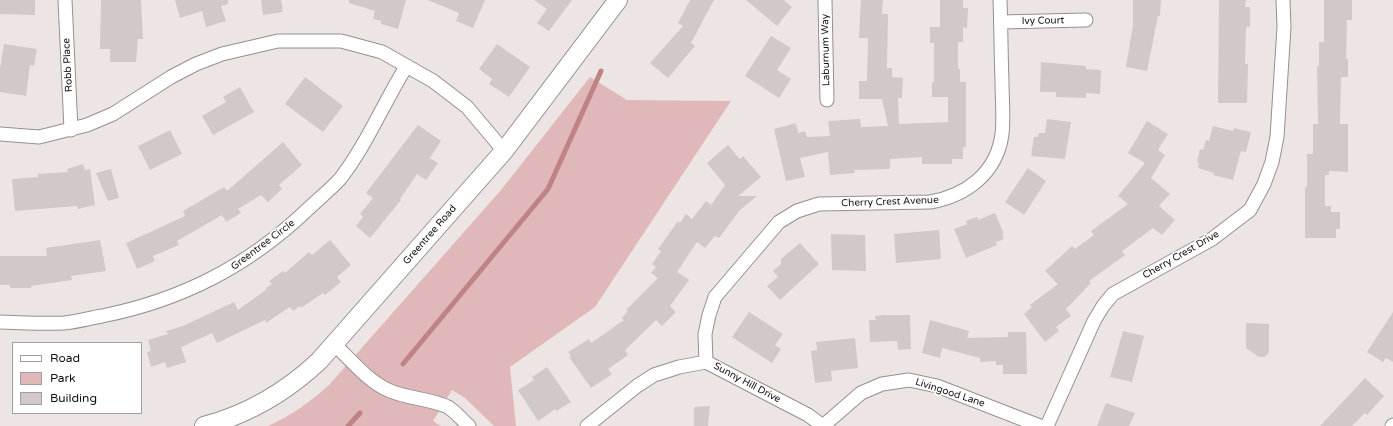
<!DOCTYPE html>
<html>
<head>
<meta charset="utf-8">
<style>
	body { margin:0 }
	#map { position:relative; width:1393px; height:426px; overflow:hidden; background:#ede4e4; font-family:"Varela Round",sans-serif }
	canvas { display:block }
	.legend { position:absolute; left:12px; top:342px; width:130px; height:72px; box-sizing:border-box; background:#fff; border:1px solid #a19f9f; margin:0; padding:5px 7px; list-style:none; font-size:12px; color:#131010 }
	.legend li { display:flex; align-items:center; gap:8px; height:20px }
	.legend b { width:20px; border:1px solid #a19f9f }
</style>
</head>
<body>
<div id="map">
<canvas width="1393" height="426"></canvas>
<ul class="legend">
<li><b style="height:5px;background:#fff"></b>Road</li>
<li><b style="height:11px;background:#e1b8b9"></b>Park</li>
<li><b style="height:11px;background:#d1c9c9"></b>Building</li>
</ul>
</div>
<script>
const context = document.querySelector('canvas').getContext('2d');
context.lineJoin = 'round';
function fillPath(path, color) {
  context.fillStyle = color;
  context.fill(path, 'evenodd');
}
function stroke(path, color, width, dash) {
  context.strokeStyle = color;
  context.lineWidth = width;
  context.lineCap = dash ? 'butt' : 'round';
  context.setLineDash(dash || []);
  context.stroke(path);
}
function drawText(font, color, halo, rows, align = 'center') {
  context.font = font + ' "Varela Round",sans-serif';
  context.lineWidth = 3.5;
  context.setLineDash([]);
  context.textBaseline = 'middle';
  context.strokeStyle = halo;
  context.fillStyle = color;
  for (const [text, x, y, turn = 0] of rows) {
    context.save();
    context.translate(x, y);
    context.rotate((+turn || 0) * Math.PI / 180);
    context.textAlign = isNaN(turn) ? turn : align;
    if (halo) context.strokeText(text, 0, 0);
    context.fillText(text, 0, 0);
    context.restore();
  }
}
const green = new Path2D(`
	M590,77L627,100L731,101L595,307L510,367L516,426H494L465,398L452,390L433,421L441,426H268C291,416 310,402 329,385L501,190Z`);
const stream = new Path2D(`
	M403,364L548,189L601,71
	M348,426L360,413`);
const building = new Path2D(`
	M0,0H35V15L0,14Z
	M101,0H141L143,39H138L136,62H110V49H100Z
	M175,0H228V4L221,6L226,21L206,27L202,11L180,18Z
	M261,0H281L283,12L263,15Z
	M349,0H406L398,29L381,24V21L373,19L375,11L349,3Z
	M428,0H485L473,28L456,21L459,13Z
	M534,0H572L549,31L537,23L547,9Z
	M690,0H714L691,43L695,46L668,78L650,63L683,26L678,23Z
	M746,0H784L792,7L777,26Z
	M861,0H883L882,14H888L887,68H892V77L903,78L902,98H898L899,124L948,122V97H932V82H934V43H930V27H940V0H963V8H968L967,28L963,27V42H958V69H960V82H966V147H963V159H952V164H922V157L890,159V169L854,170L855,173L830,175L828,152L800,158L805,177L786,181L774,129L796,123L798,133L805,131L807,137L830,136L828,121L860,119L861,127L888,126L882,99H859V81H867L868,38H859Z
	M1133,0H1161L1160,16H1158L1147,71L1126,67L1133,25Z
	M1219,0H1246L1245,7H1250V27H1246L1245,64H1248L1247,103H1218Z
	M1324,0H1352V20H1347L1346,59H1348V77H1341L1340,124H1348V172L1329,171V175H1325V206H1331V212H1340V229H1336V238H1305V187H1307V154H1313V124H1318L1317,66H1319V42H1324Z
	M771,36L791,48L777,70L791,79L779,98L745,76Z
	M4,44L37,49L34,66L30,65L26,96L0,92V69Z
	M497,44L530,67L509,97L489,84L492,79L479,69Z
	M1041,62L1086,66V69L1101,70L1100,94L1086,93V98L1056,97V92H1040Z
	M305,77L343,106L323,132L285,104Z
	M240,87L254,112L213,135L202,116L226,102L223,97Z
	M1047,119L1071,122L1065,159L1031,156L1034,137H1038L1039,133H1045Z
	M1147,121L1168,134L1158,150L1165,155L1151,178L1170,194L1159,206L1175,220L1162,235L1153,228L1122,251L1125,255L1089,281L1091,283L1066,309L1071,316L1056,327L1059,331L1045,342L1024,314L1032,307L1030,305L1058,284L1045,271L1072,246L1075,249L1094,235L1091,231L1128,204L1118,196L1145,163L1128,153Z
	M418,125L441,141L430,158L438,163L426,180L417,174L400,199L401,200L370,238L356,226L363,217L360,214L373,198L366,193Z
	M1213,126L1233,131L1234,128L1251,132L1246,152L1241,151L1233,180L1213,175L1214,173L1198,168L1199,163L1197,162L1200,149L1203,150L1206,140L1209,141Z
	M170,130L182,154L150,170L138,146Z
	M283,142L302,165L279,185L282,189L268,202L261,195L238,209L241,213L226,222L222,215L177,241L179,245L153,256L155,261L137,269L126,243L185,216L183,211L224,187L227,191Z
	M728,145L740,159L743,156L761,177L738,196H757L740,210L719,238L715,236L705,248L697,242L677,272L689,280L670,306L676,312L662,326L656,320L625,350L628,355L608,369L612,374L591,388L569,357L571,356L568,352L589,339L591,343L624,320L622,318L628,311L626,310L658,278L651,273L656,267L652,264L661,251L658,249L678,221L680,223L686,214L692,219L706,201L711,205L725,185L707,163Z
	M83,164L85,170L90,169L95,205L78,209L77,206L15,211L12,179L38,177V174L68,172L67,169Z
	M1028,168L1046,181L1024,215L1005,202Z
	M111,169L119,198L108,201L96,173Z
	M995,213L1004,234H1002L1004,239L996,242L997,245L966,258L954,229L967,224L966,221L977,217L978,220Z
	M939,230L941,259L896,263L894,234Z
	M831,234L865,235L866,271L832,270Z
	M100,240L106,271L71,276L72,280L31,286V288H10V285H0V256H47L46,248Z
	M330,240L351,265L337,277L341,282L325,295L323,293L301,308L300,306L293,311L290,307L266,323L265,320L217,343L212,333L188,344L181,347L186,362L167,368L165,362L151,367L147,352L151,351L148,340L168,334L166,331L183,326L234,302L238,310L267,289L266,288L272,284L269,281L283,271L285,273L309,252L312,255Z
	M800,243L819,264L780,300L767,286L778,277L773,271L781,264V259Z
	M749,312L783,334L775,345L781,349L772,363L732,337Z
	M1393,312V362L1386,358L1383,362L1367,352Z
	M883,315H910L911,349L898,350L897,341L870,342L869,320H876L875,316Z
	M930,320L969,331L967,338L1008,337V332H1026L1027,374H1003V365H996V361L980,362V358L942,348L940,358L922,353Z
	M1246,323L1269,324V352L1265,357H1259L1246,348Z
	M1123,331L1144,336L1132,382L1110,377Z
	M855,338L858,368L831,371L832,381L815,383L811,351L817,350L816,342Z
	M547,367L571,402L556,411L555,409L538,421L518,390L534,380L532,377Z
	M1365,378L1384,396L1367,415L1365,413L1352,426H1320Z
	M1106,403L1135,413L1129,426H1097Z
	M710,406L708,426H694V407Z`);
const street = new Path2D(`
	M65,0L71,130
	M825,0L827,100
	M1001,22L1086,20
	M0,134L39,137L87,125L113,114L171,77L196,64L222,54L278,41H341L382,52L433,81L467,107L504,151
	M0,322C21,323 42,324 64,323C76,322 90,318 102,316C182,300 248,266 307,210C317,200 330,190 340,179C367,144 383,104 406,67
	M334,344C351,360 368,381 388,390C407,399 429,398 448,407C455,411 462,420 469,426
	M706,362L705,334L709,315L715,297L779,222L797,211L819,204L930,202C966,196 997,173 1002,134C1004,117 1002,99 1002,82C1001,55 1001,27 1000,0
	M587,426L637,386L654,375L679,367L706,362L808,415L823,426
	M823,426L861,393L882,384L909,380L937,386L1040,426
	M1047,426L1094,321L1103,306L1113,294L1212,239L1250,210L1264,184L1272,162L1277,137L1284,27L1283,0
	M1392,426L1393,425`);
const secondary = new Path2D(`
	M204,426C249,414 285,393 319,361L504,151L618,0`);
const streetNames = [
	["Ivy Court",1043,21,-1],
	["Laburnum Way",826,50,-91],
	["Robb Place",68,65,-93],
	["Cherry Crest Avenue",890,202,-2],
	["Greentree Road",430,235,-49],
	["Greentree Circle",263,245,-37],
	["Cherry Crest Drive",1181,255,-30],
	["Sunny Hill Drive",747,383,28],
	["Livingood Lane",950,393,18]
];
fillPath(green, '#e1b8b9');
stroke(stream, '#bf8386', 5);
fillPath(building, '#d1c9c9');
stroke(street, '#978f8f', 15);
stroke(secondary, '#978f8f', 20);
stroke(street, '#fff', 13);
stroke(secondary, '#fff', 18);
drawText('10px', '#131010', '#fff', streetNames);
</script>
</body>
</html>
